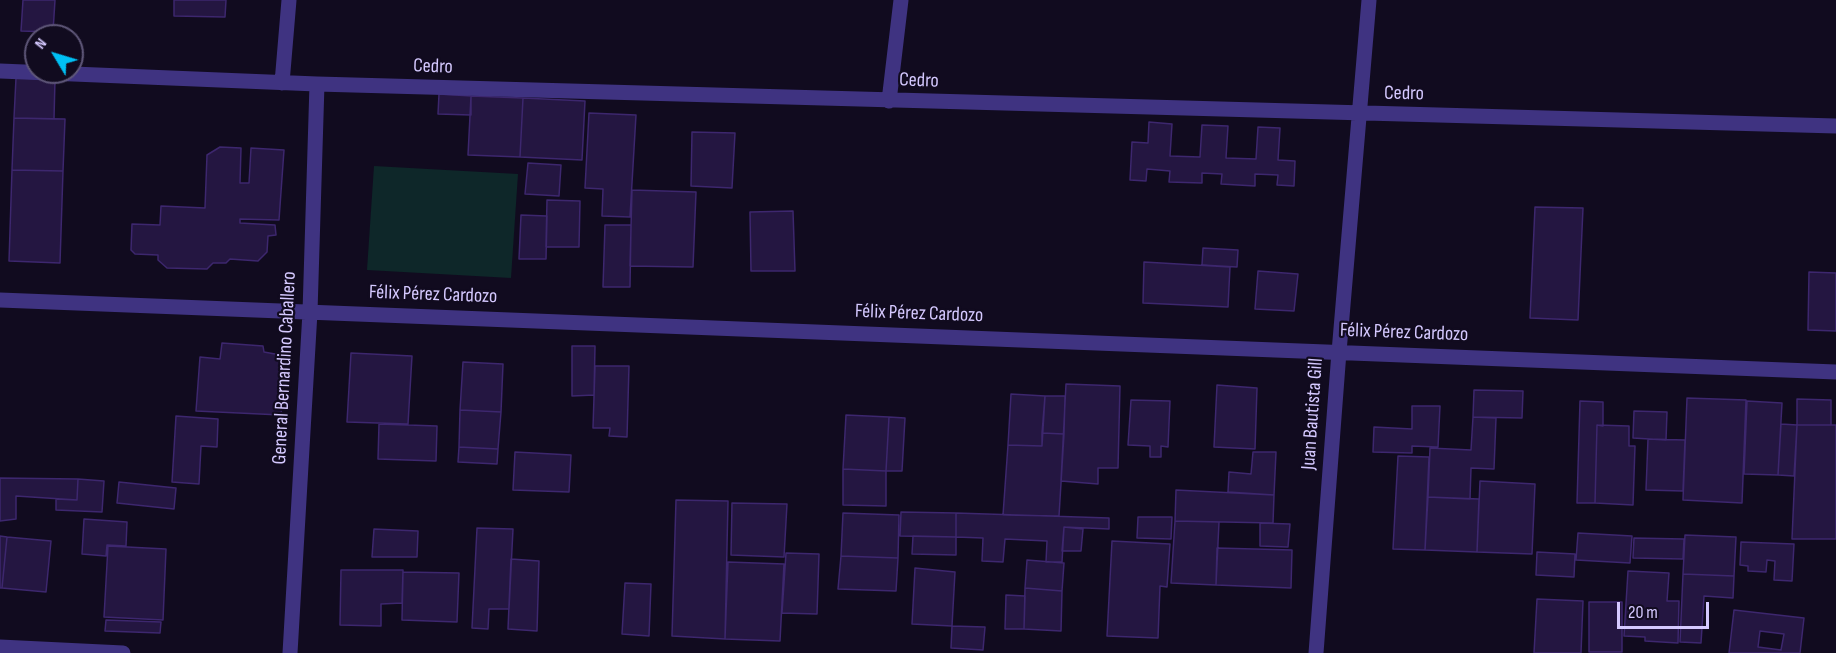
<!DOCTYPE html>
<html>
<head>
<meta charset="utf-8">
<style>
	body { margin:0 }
	#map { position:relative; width:1836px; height:653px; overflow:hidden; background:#110b1f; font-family:"Sofia Sans Condensed",sans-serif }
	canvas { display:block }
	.north { position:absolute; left:24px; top:24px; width:60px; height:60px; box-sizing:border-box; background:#110b1f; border:2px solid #5f5779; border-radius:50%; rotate:308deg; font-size:16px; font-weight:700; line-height:24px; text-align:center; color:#d5c9ff }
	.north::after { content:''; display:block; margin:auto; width:21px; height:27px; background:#00c0f4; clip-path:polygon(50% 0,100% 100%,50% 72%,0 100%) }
	.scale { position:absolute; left:1617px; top:602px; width:92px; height:27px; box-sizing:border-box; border:3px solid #d5c9ff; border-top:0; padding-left:8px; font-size:18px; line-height:21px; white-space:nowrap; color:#d5c9ff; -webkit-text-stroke:4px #110b1f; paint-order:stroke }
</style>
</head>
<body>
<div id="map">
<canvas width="1836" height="653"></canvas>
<div class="north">N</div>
<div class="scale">20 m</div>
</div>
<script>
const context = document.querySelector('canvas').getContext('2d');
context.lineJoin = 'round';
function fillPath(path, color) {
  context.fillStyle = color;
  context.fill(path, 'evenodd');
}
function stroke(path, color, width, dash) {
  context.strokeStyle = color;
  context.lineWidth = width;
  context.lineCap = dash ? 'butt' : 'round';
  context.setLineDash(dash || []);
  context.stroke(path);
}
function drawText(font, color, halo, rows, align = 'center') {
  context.font = font + ' "Sofia Sans Condensed",sans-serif';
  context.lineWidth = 4.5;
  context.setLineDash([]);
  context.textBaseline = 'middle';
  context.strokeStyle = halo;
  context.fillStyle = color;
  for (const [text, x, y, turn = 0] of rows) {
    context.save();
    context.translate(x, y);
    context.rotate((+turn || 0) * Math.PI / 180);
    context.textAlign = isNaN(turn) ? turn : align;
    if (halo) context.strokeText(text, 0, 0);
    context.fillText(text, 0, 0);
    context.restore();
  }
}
const green = new Path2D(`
	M374,166L518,174L511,278L367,270Z`);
const building = new Path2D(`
	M23,0H55L53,32L21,31Z
	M174,0H226L225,17L174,16Z
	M16,78L55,79L54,119L14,118Z
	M439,94L471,96V115L438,114Z
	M471,96L523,98L520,157L468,155Z
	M523,98L585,101L582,160L520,157Z
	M589,113L636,115L630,217L602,216L603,189L585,188Z
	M14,118L65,119L63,171L12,170Z
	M1149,122L1172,124L1170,156L1200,157L1202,125L1228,126L1226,158L1256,159L1258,127L1280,128L1278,160L1295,161L1294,186L1277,185L1278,175L1255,174V186L1221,184L1222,174L1202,173V183L1169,182L1170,171L1147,169L1146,181L1130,180L1132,142L1148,143Z
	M692,132L735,133L732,188L691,186Z
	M220,147L241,148L240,183H249L251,148L284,150L279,220L240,219V223L275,225L276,235L268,236L267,252L258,261L230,259L226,263H213L207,269L167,268L158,260V255L135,254L131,250L132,224L160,225L161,206L205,208L207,155Z
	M528,163L561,165L559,196L525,194Z
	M12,170L63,171L60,263L9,261Z
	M632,190L696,192L693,267L630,266Z
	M547,200L580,201L579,247H546Z
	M1535,207L1583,208L1578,320L1530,318Z
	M793,211L795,271H751L750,212Z
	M521,215L547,216L546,259H519Z
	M605,225H631L630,287H603Z
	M1203,248L1238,250L1237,267L1202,265Z
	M1144,262L1230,267L1228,307L1143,303Z
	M1258,271L1298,274L1294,311L1255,309Z
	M1809,272L1836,273V331L1808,330Z
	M222,343L263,346L264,352L286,356L281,415L196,411L200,357L220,359Z
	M572,346H595L594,395L572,396Z
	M351,353L412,356L408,424L347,422Z
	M463,362L503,364L501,412L460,410Z
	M595,366H629L627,437L609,436L610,428H593Z
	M1066,384L1120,386L1118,468H1098V484L1061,481Z
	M1217,385L1257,388L1255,449L1214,447Z
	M1474,390L1523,391L1522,418L1473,417Z
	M1011,394L1045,396L1042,446L1008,445Z
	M1045,396H1065L1064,434L1042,433Z
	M1687,398L1746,400L1742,503L1683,500Z
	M1797,399L1831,400V425H1797Z
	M1131,400L1170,401L1168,447L1161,446V457H1150V446L1128,445Z
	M1580,401L1603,402V426L1597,425L1595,503H1577Z
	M1747,401L1782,403L1778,475L1744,474Z
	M1412,406H1440L1438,447L1412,446V453L1373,452L1374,427L1412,429Z
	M460,410L501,412L498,449L459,447Z
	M1634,411L1667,412L1666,440L1633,438Z
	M846,415L889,417L886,471L843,469Z
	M176,416L218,419L217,447L201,446L199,484L172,482Z
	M889,417L905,418L902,471H886Z
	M1473,417L1496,418L1494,469L1471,468L1470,499L1428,497L1430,448L1471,450Z
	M379,424L437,426L436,461L378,459Z
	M1781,424L1797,425L1794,476L1778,475Z
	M1597,425L1629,426V446H1635L1633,505L1595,503Z
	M1797,425H1836V539H1792Z
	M1042,433L1064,434L1059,516L1003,515L1008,445L1042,446Z
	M1648,439L1685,440L1683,491L1646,490Z
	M459,447L498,449L497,464L458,462Z
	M515,452L571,455L569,492L513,490Z
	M1253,452H1276L1274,495L1228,492L1229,472L1251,474Z
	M1398,456L1429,457L1425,550L1393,549Z
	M843,469L886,471V506L843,505Z
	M0,478L78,479L77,500L16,496V519L0,521Z
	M78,479L104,481L102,512L56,510V499L77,500Z
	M1480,481L1535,484L1532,554L1477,552Z
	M119,482L176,488L174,509L117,503Z
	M1176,490L1274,495L1273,523L1175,521Z
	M1428,497L1479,499L1477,552L1425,550Z
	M676,500L728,501L725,639L672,636Z
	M732,503L787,504L784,557L731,555Z
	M901,512L956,513V537L900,536Z
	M843,513L899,515L898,558L841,556Z
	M956,513L1109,518V529L1064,527L1062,562H1046L1047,541L1005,539L1003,562L982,561L983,538L956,537Z
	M1138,517H1172L1171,539L1137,538Z
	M84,519L127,522L126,546L107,545L106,556L82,554Z
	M1175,521L1219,522L1216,585L1171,583Z
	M1260,523L1290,524L1288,547L1260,546Z
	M1064,527L1083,529L1081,551H1062Z
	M477,528L513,529L509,609H489L488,629L472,628Z
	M374,529L418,531L417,557H372Z
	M1578,533L1632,536L1630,563L1576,560Z
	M1685,535L1736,537L1734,576L1683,574Z
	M0,536L7,537L2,588H0Z
	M913,536L956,537V555L912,554Z
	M7,537L51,541L46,592L2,588Z
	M1634,538L1684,539L1683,559L1633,558Z
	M1112,541L1170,544L1167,587L1160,586L1158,638L1107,636Z
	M1741,542L1794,544L1792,581L1774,580L1775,561L1767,560L1766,572L1748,571V566L1740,565Z
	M108,546L166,549L163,620L104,617Z
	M1217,548L1292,550L1291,588L1216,585Z
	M1537,552L1575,554L1574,577L1536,575Z
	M786,553L819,554L817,614L782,613Z
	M841,556L898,558L896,591L838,589Z
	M511,559L539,561L537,631L508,629Z
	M1027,560L1064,563L1062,591L1025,588Z
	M728,562L784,564L780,641L725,639Z
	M915,568L955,572L952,626L912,624Z
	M341,570H403L402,603L381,604V626L340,625Z
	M1628,571L1669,573L1667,601H1679L1678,643L1645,641V637L1624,636Z
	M403,572L459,573L457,622L402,620Z
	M1683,574L1734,576L1733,598L1704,596L1701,643L1680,642Z
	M625,583L651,584L649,636L622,634Z
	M1025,588L1062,591L1061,631L1024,629Z
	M1006,595L1025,596L1024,629H1005Z
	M1537,599L1583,601L1581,653H1534Z
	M1589,602H1622V652H1589Z
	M1734,610L1804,618L1800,653H1729ZM1760,631L1784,634L1781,650L1758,647Z
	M106,620L161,622L160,633L105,631Z
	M952,626L985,627L983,650L951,648Z`);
const minor = new Path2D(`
	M0,71L317,84L1836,126
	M282,83L289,0
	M889,101L901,0
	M0,300L1836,372
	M0,647L123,653
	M290,653L310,312L317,84
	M1316,653L1339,352L1369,0`);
const streetNames = [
	["Cedro",433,67,2],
	["Cedro",919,81,2],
	["Cedro",1404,94,1],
	["Félix Pérez Cardozo",433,295,2],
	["Félix Pérez Cardozo",919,314,2],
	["Félix Pérez Cardozo",1404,333,2],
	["General Bernardino Caballero",285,368,-87],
	["Juan Bautista Gill",1313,414,-86]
];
fillPath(green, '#0e2729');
fillPath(building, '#241641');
stroke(building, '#3d276e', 1.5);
stroke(minor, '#3f3381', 15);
drawText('20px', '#d5c9ff', '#110b1f', streetNames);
</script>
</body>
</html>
